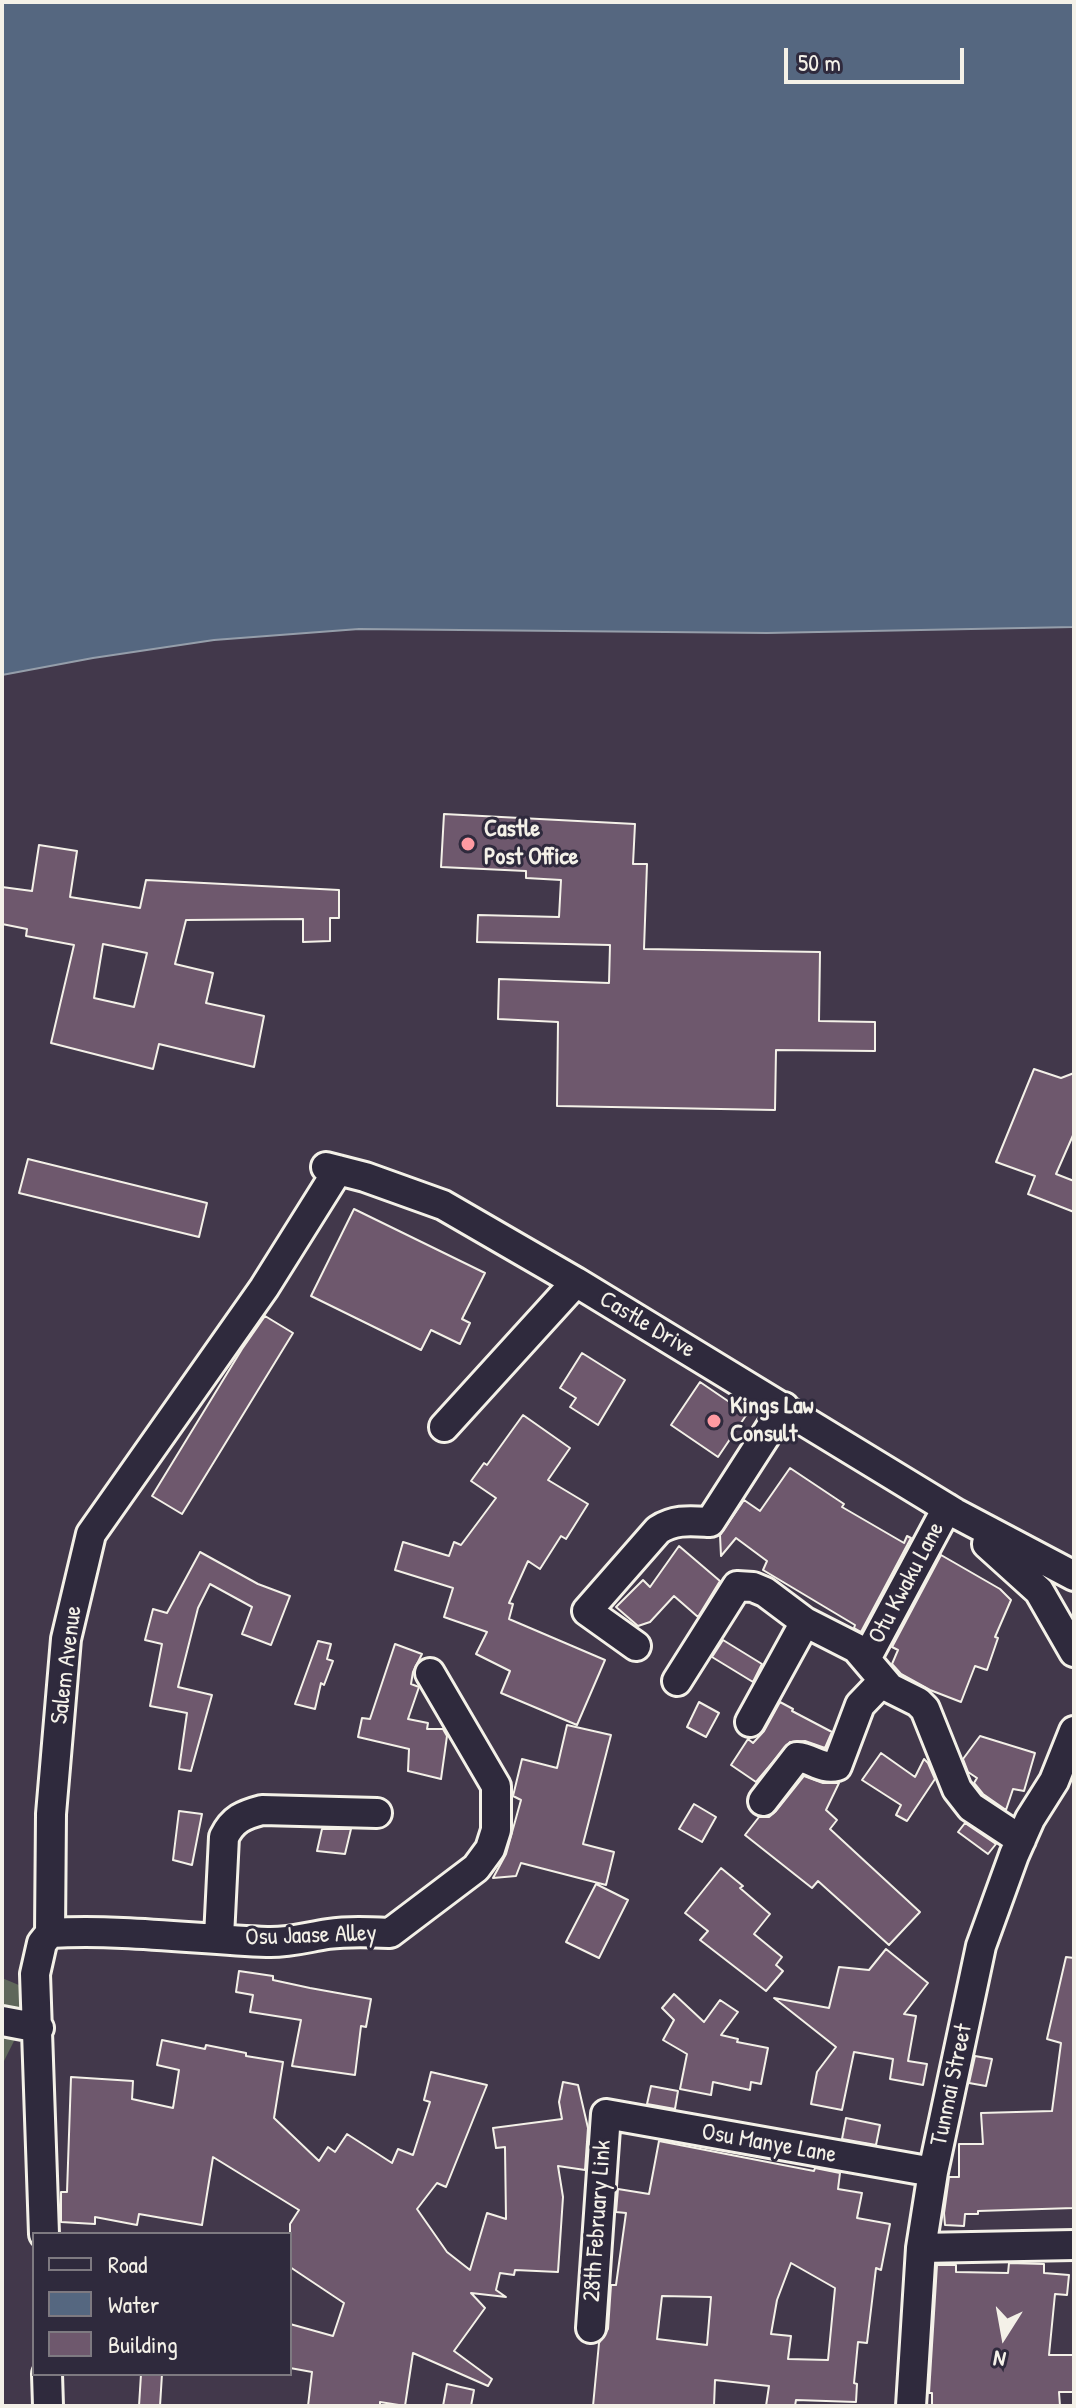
<!DOCTYPE html>
<html>
<head>
<meta charset="utf-8">
<style>
	body { margin:0 }
	#map { position:relative; width:1076px; height:2408px; overflow:hidden; background:#42384b; font-family:"Patrick Hand",sans-serif }
	canvas { display:block }
	.frame { position:absolute; inset:0; border:4px solid #f4f1e8; pointer-events:none }
	.legend { position:absolute; left:32px; top:2232px; width:260px; height:144px; box-sizing:border-box; background:#2f2a3d; border:2px solid #7e7a81; margin:0; padding:10px 14px; list-style:none; font-size:24px; color:#f4f1e8 }
	.legend li { display:flex; align-items:center; gap:16px; height:40px }
	.legend b { width:40px; border:2px solid #7e7a81 }
	.north { position:absolute; left:964px; top:2296px; width:80px; height:80px; -webkit-text-stroke:6px #2f2a3d; paint-order:stroke; rotate:191deg; font-size:22px; font-weight:700; line-height:32px; text-align:center; color:#f4f1e8 }
	.north::after { content:''; display:block; margin:auto; width:28px; height:36px; background:#f4f1e8; clip-path:polygon(50% 0,100% 100%,50% 72%,0 100%) }
	.scale { position:absolute; left:784px; top:48px; width:180px; height:36px; box-sizing:border-box; border:4px solid #f4f1e8; border-top:0; padding-left:10px; font-size:24px; line-height:28px; white-space:nowrap; color:#f4f1e8; -webkit-text-stroke:6px #2f2a3d; paint-order:stroke }
</style>
</head>
<body>
<div id="map">
<canvas width="1076" height="2408"></canvas>
<div class="frame"></div>
<ul class="legend">
<li><b style="height:10px;background:#2f2a3d"></b>Road</li>
<li><b style="height:22px;background:#556780"></b>Water</li>
<li><b style="height:22px;background:#6e586d"></b>Building</li>
</ul>
<div class="north">N</div>
<div class="scale">50 m</div>
</div>
<script>
const context = document.querySelector('canvas').getContext('2d');
context.lineJoin = 'round';
function fillPath(path, color) {
  context.fillStyle = color;
  context.fill(path, 'evenodd');
}
function stroke(path, color, width, dash) {
  context.strokeStyle = color;
  context.lineWidth = width;
  context.lineCap = dash ? 'butt' : 'round';
  context.setLineDash(dash || []);
  context.stroke(path);
}
function drawText(font, color, halo, rows, align = 'center') {
  context.font = font + ' "Patrick Hand",sans-serif';
  context.lineWidth = 6;
  context.setLineDash([]);
  context.textBaseline = 'middle';
  context.strokeStyle = halo;
  context.fillStyle = color;
  for (const [text, x, y, turn = 0] of rows) {
    context.save();
    context.translate(x, y);
    context.rotate((+turn || 0) * Math.PI / 180);
    context.textAlign = isNaN(turn) ? turn : align;
    if (halo) context.strokeText(text, 0, 0);
    context.fillText(text, 0, 0);
    context.restore();
  }
}
const green = new Path2D(`
	M2,1978L38,1993L2,2065Z`);
const water = new Path2D(`
	M2,2H1074V627L767,633L359,629L214,640L93,658L2,675Z`);
const building = new Path2D(`
	M444,814L635,824L633,864H647L644,949L820,952L819,1021L875,1022V1051L776,1050L775,1110L557,1106L558,1022L498,1019L499,979L609,983L610,945L477,942L478,915L559,917L561,880L526,878V871L441,867Z
	M39,845L77,851L70,897L140,908L146,880L339,890V918H330V941L303,942V919L186,920L175,964L213,973L206,1003L264,1016L254,1067L159,1044L153,1069L51,1043L74,945L26,936L27,929L2,924V887L32,891ZM103,944L147,953L134,1007L94,998Z
	M1034,1069L1061,1078L1074,1073V1133L1056,1174L1074,1181V1212L1028,1194L1035,1176L996,1162Z
	M28,1159L207,1203L199,1237L19,1193Z
	M354,1209L485,1273L462,1319L470,1323L460,1344L431,1330L421,1350L311,1296Z
	M265,1316L293,1333L182,1514L152,1496L242,1349Z
	M582,1353L625,1380L598,1425L570,1407L576,1398L560,1388Z
	M700,1382L747,1414L718,1457L671,1425Z
	M523,1415L570,1448L548,1480L588,1504L566,1539L561,1536L540,1569L528,1561L509,1603L513,1604L509,1619L605,1660L577,1725L501,1693L510,1671L476,1654L487,1632L444,1617L453,1588L395,1570L403,1542L449,1556L454,1542L461,1545L496,1498L471,1481L484,1463L487,1465Z
	M790,1468L844,1504L842,1507L904,1543L907,1536L911,1538L861,1632L854,1628L855,1625L763,1570L767,1561L736,1538L721,1556L720,1535L744,1500L760,1511Z
	M679,1546L720,1581L698,1617L674,1596L650,1622L638,1626L616,1607L643,1580L650,1587Z
	M200,1552L258,1584L290,1596L271,1645L242,1634L252,1607L210,1584L198,1608L178,1687L212,1695L191,1771L179,1769L187,1713L150,1706L162,1644L145,1640L153,1609L167,1613Z
	M941,1555L1000,1589L1011,1600L995,1637L998,1638L987,1670L975,1666L961,1702L930,1690L901,1674L892,1664L898,1650L892,1647Z
	M723,1640L762,1664L753,1682L712,1657Z
	M318,1641L331,1644L327,1659L333,1661L324,1685L321,1683L315,1709L295,1704Z
	M395,1644L422,1654L413,1672L411,1684L419,1687L408,1719L428,1723L427,1729H443L447,1736L441,1779L408,1771L409,1749L358,1737L362,1718L370,1719Z
	M699,1702L719,1713L706,1737L687,1727Z
	M780,1702L793,1709L792,1711L832,1732L825,1748L805,1741L790,1742L756,1782L731,1765L748,1739L753,1743L764,1731Z
	M567,1725L611,1735L583,1844L614,1852L606,1885L521,1863L516,1876L493,1878L506,1854L521,1800L513,1796L522,1759L557,1768Z
	M980,1736L1035,1753L1024,1791L1013,1789L1006,1810L983,1794L974,1783L977,1778L968,1772L963,1759Z
	M881,1753L915,1777L924,1759L928,1763L935,1779L907,1821L896,1815L901,1805L862,1780Z
	M804,1776L823,1783H839L826,1810L837,1820L830,1829L920,1912L889,1945L818,1881L812,1888L745,1835L759,1817H769L776,1811Z
	M694,1804L716,1817L702,1842L679,1829Z
	M179,1811L202,1814L192,1865L173,1860Z
	M965,1823L996,1844L988,1854L958,1832Z
	M322,1829H351L345,1854L317,1851Z
	M721,1868L743,1886L740,1888L770,1914L754,1934L782,1957L776,1965L783,1971L766,1991L700,1940L708,1931L685,1913Z
	M596,1884L628,1900L599,1958L566,1942Z
	M886,1949L928,1983L904,2014L916,2016L908,2061L927,2064L923,2085L890,2079L893,2059L854,2052L842,2110L811,2104L817,2072L836,2047L774,1998L829,2008L839,1967L869,1970Z
	M1066,1957L1074,1958V2208L978,2211V2214H965L964,2226L945,2225L944,2213L949,2177H959V2144H983L981,2113L1052,2111L1061,2043L1047,2039Z
	M239,1971L273,1976V1980L310,1988L371,1999L366,2027L361,2026L355,2075L292,2066L301,2020L250,2012L253,1995L236,1992Z
	M674,1994L704,2022L720,2000L738,2012L721,2035L738,2039L737,2042L768,2048L761,2084L751,2082L750,2090L713,2082L711,2095L680,2089L687,2054L663,2040L674,2020L662,2008Z
	M162,2040L205,2049L206,2045L246,2053V2056L283,2062L274,2118L319,2161L328,2147L335,2152L347,2134L392,2163L398,2149L413,2155L430,2102L424,2100L431,2072L487,2085L446,2187L437,2183L417,2209L447,2252L470,2270L487,2213L506,2219L505,2147L496,2148L493,2128L562,2119L559,2102L563,2082L578,2085L588,2128L585,2170L558,2166L563,2197L558,2272L515,2270L514,2275L500,2273L496,2290L506,2297L471,2293L485,2308L454,2351L492,2379L488,2386L413,2353L405,2406L380,2402V2406H308L312,2372L290,2368V2324L333,2336L344,2303L290,2267V2224L299,2210L213,2157L202,2225L139,2214L137,2225L95,2217V2224L61,2222V2192H67L71,2077L133,2081L132,2099L173,2108L179,2070L157,2065Z
	M975,2056L992,2059L986,2086L969,2083Z
	M651,2086L678,2091L675,2109L647,2104Z
	M846,2118L880,2125L876,2145L842,2139Z
	M659,2141L814,2171L815,2168L840,2173L838,2189L862,2193L857,2218L890,2224L881,2270L876,2268L867,2343L858,2342L854,2383L857,2384L856,2402L796,2400L795,2406H766L769,2386L715,2380L714,2406H593L599,2343L608,2329L611,2285H616L626,2213L616,2212L618,2189L649,2194ZM791,2263L835,2288L828,2360L788,2359L791,2336L771,2334L777,2300ZM662,2296L711,2297L707,2345L657,2339Z
	M1009,2263L1044,2264V2273L1069,2275L1067,2295L1055,2294L1049,2355H1074V2392H1059L1060,2406H932V2393H929L937,2265H956V2272L1008,2273Z
	M141,2374H162L160,2406H139Z
	M447,2384L474,2390L471,2406H443Z`);
const street = new Path2D(`
	M326,1167L365,1177L443,1205L576,1282L955,1513L1074,1576
	M444,1427L576,1282
	M987,1544L1039,1591L1074,1652
	M636,1646L587,1611L658,1530C675,1519 690,1521 710,1522L784,1407
	M866,1659L947,1508
	M677,1681L737,1586L753,1587L765,1592L805,1622L856,1648L890,1688L918,1702L925,1709L957,1789L971,1807L1021,1840
	M750,1722L805,1622
	M763,1801L797,1757C812,1758 822,1770 837,1766L860,1705L883,1681
	M50,1933C123,1929 195,1939 267,1942C288,1943 308,1937 328,1934C349,1931 369,1932 390,1933L476,1868L490,1849L496,1830V1786L430,1673
	M219,1937L224,1837C233,1819 243,1815 262,1810L377,1813
	M2,2021L39,2028
	M44,2234L35,1974L42,1943L50,1933L51,1814L66,1639L91,1534L264,1288L338,1170
	M921,2248L1074,2245
	M591,2328L606,2114L933,2172
	M47,2374L48,2406
	M911,2406L921,2248L933,2172L981,1946L1014,1855L1030,1819L1054,1781L1074,1731`);
const markers = [
	[468,844,8,"#ff9aa2"],
	[714,1421,8,"#ff9aa2"]
];
const poiNames = [
	["Castle",484,830],
	["Post Office",484,858],
	["Kings Law",730,1407],
	["Consult",730,1435]
];
const streetNames = [
	["Castle Drive",647,1325,31],
	["Otu Kwaku Lane",907,1583,-62],
	["Salem Avenue",67,1665,-83],
	["Osu Jaase Alley",311,1936,-2],
	["Tunmai Street",952,2085,-78],
	["Osu Manye Lane",769,2144,10],
	["28th February Link",598,2221,-86]
];
fillPath(green, '#5f675a');
fillPath(water, '#556780');
stroke(water, '#959eaa', 2);
fillPath(building, '#6e586d');
stroke(building, '#f4f1e8', 2);
stroke(street, '#f4f1e8', 34);
stroke(street, '#2f2a3d', 28);
for (const [x, y, r, color] of markers) {
  const dot = new Path2D();
  dot.arc(x, y, r, 0, 2 * Math.PI);
  context.fillStyle = color;
  context.fill(dot);
  stroke(dot, '#2f2a3d', 3);
}
drawText('bold 24px', '#f4f1e8', '#2f2a3d', poiNames, 'left');
drawText('24px', '#f4f1e8', '#2f2a3d', streetNames);
</script>
</body>
</html>
